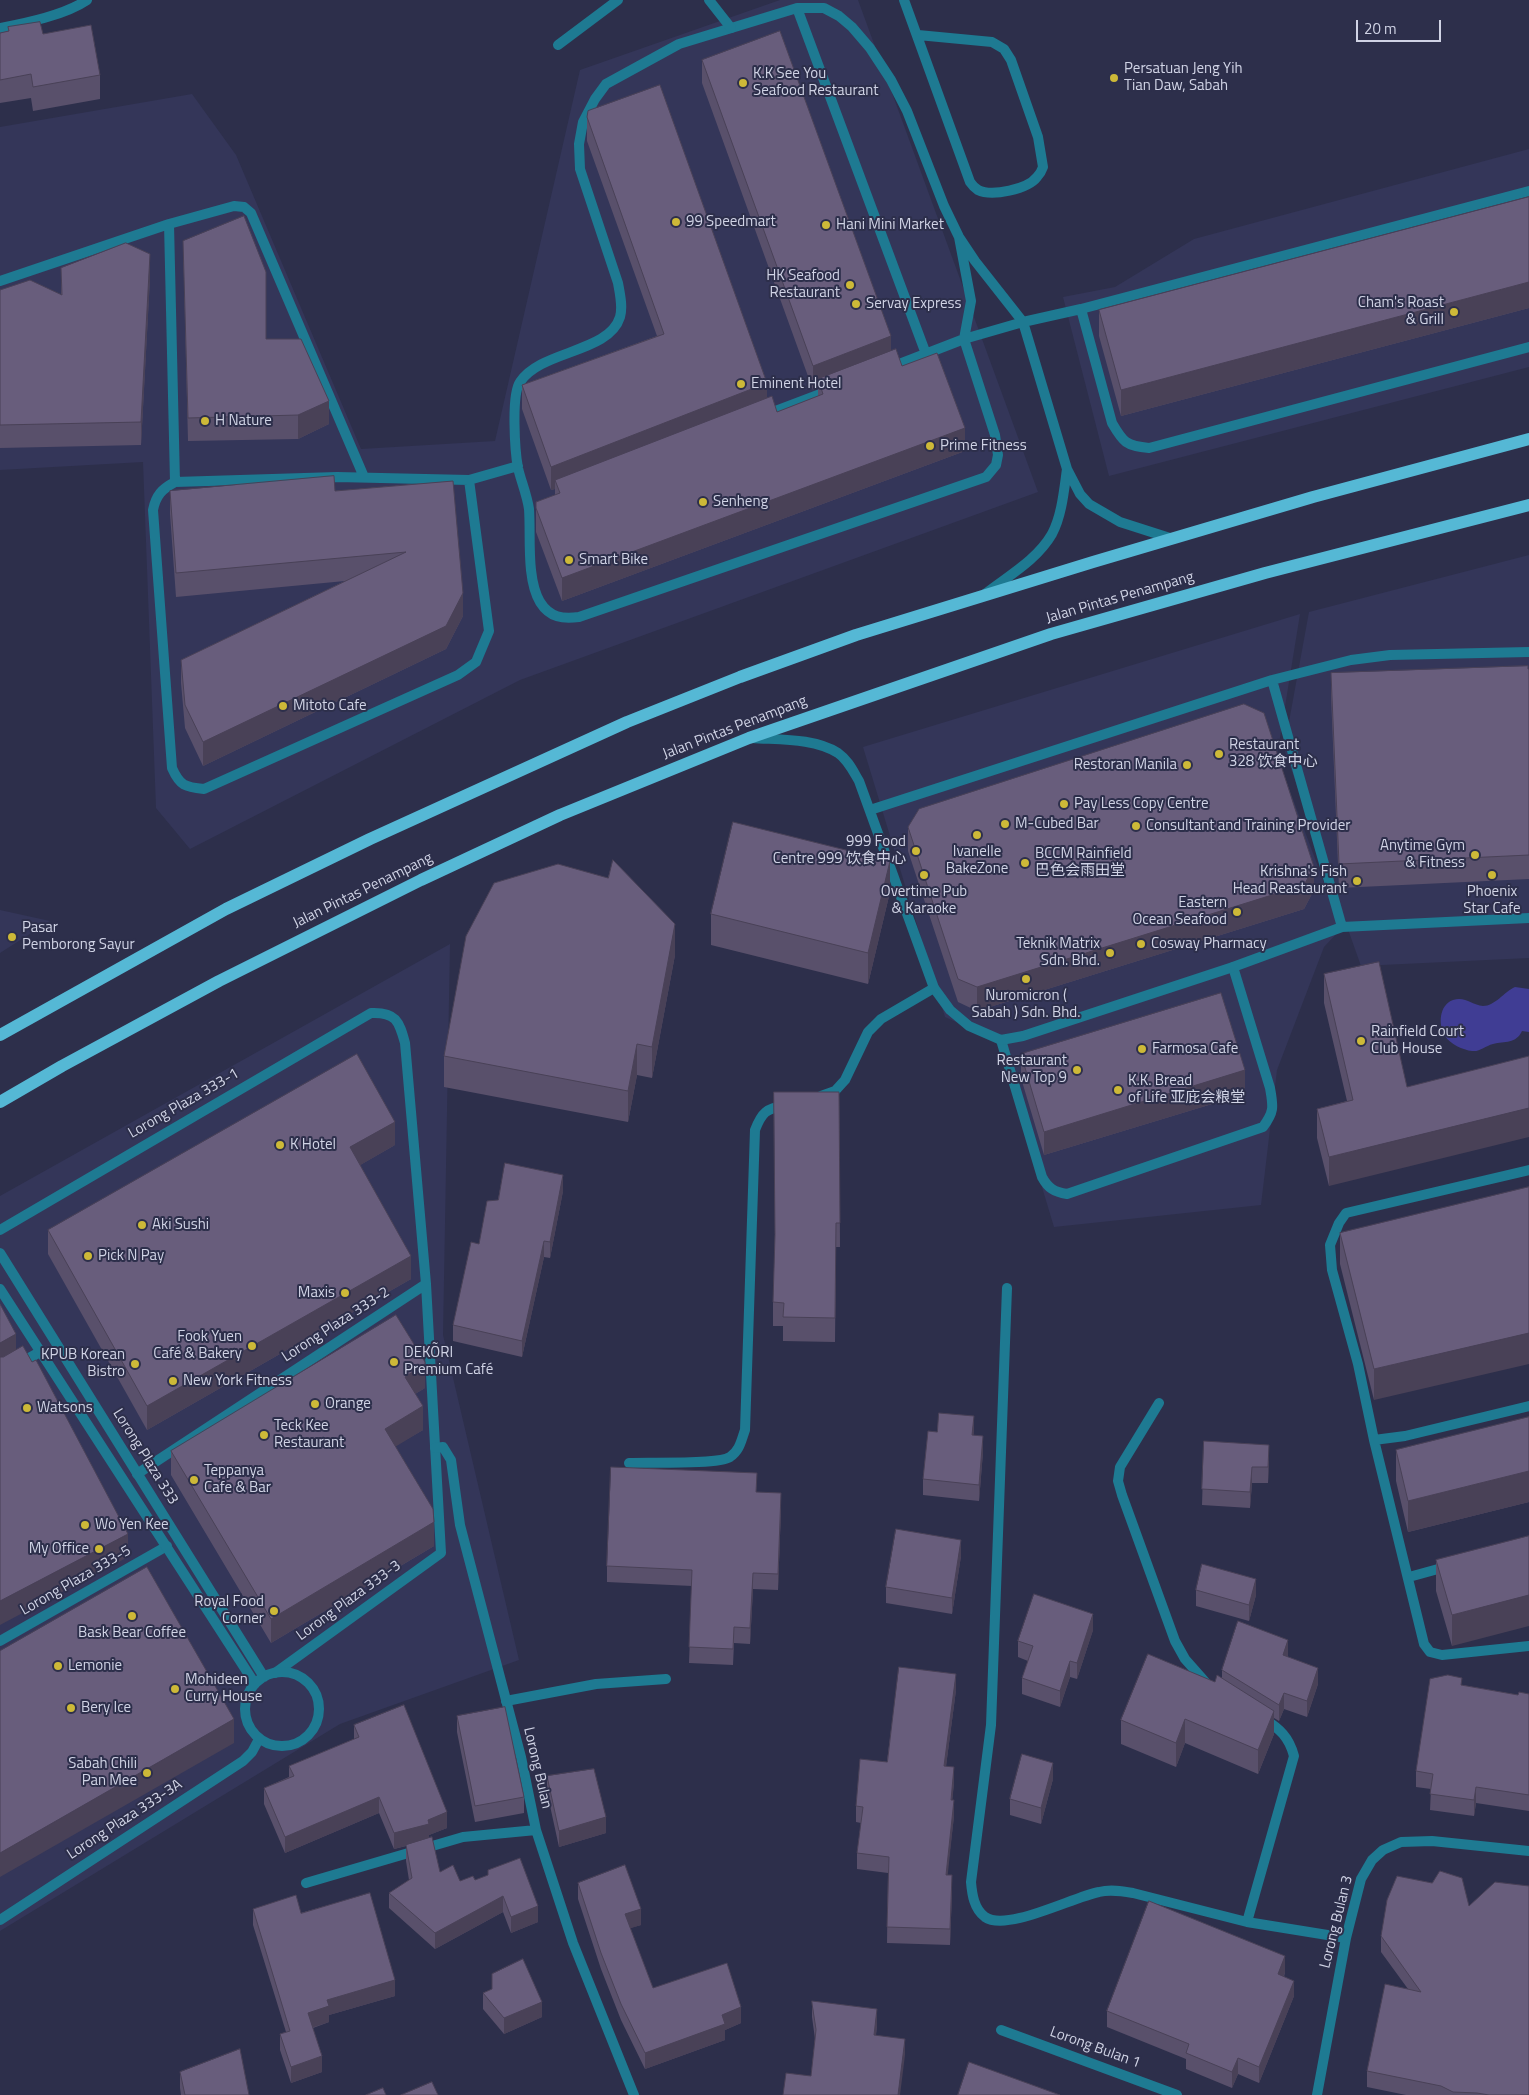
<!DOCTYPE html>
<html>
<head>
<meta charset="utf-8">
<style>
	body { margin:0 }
	#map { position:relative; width:1529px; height:2095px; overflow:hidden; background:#2d2f4b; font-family:"Titillium Web",sans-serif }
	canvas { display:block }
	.scale { position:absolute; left:1356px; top:20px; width:85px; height:22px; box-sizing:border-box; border:2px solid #d0d3e5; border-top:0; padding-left:6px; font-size:15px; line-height:18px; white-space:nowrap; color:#d0d3e5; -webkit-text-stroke:4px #2d2f4b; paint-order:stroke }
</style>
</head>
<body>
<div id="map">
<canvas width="1529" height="2095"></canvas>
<div class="scale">20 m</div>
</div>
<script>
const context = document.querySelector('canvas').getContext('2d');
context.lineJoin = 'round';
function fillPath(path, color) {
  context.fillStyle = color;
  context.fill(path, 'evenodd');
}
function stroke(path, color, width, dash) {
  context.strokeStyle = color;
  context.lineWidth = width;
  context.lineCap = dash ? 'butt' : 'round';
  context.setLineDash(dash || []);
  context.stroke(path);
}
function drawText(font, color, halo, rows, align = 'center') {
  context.font = font + ' "Titillium Web","Noto Sans SC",sans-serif';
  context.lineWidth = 4;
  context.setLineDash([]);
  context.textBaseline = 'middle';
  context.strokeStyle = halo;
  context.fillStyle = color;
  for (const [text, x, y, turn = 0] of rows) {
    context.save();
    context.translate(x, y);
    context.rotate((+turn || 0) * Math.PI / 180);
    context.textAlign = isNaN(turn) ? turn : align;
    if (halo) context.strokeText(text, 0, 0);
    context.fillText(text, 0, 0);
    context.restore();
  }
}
const built = new Path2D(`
	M780,0H858L1038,492L520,680L190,849L156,808L143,462L0,470V127L192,94L236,155L361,449L495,441L580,70Z
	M1529,149V367L1109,476L1063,297L1115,287L1194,239Z
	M1529,555V958L1361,966L1284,749L1309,612Z
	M1300,614L1277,756L1341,929L1324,947L1277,1070L1261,1205L1054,1227L998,1041L945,1017L863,747Z
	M0,910L50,921L0,953Z
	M450,944L443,1335L519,1660L340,1724L0,1931V1196Z`);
const water = new Path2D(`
	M1515,987L1529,989V1032L1522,1031C1516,1044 1505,1041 1493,1044C1485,1046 1480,1052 1472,1051C1463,1050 1450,1044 1445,1036C1438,1025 1439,1005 1453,1000C1465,996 1472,1005 1483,1006C1495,1006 1504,992 1515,987Z`);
const lane = new Path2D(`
	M904,0L970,182C972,185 975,188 978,190C992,197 1028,189 1037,177C1040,174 1042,170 1043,167L1038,137L1011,60L1004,49L992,42L918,35
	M797,8L926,354
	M558,45L618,0
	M169,224L175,482
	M959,237L971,301L964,339L995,435L998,455L996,465L986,477L579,617C563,619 550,618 540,602C526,578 531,536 529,509C527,495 521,481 518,468C515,452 511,395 520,382C541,350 609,353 620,317C623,307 620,294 618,283L580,169L579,144L583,122L595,99L606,84L679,44L797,8H824L839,16L852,27L870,48L891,80L907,111L944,206L959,237L975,261L1023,322L1067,469L1080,494L1089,504L1120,522L1173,539
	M0,281L169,224L234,206L244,207L251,213L364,477
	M1081,309L1112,423C1123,442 1126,446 1149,448L1529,347
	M889,368L964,339L1023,322L1081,309L1529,191
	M765,415L831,390
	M469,480L489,631L476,662L458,675L204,789C185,787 180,786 172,768L153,510C156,495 162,489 175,482L337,477L469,480L518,466
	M985,594C1008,576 1037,560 1052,534C1062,515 1064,490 1067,469
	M1001,1040L1042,1177C1048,1188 1054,1192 1067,1194L1263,1127C1275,1111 1273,1106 1270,1088L1233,967
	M821,1096L835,1091L845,1080L868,1032L881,1019L934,988
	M1529,1170L1346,1213L1339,1223L1330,1245L1332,1270L1358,1364L1374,1440L1424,1644L1430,1652L1442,1655L1529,1646
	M0,1230L371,1013C396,1012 399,1021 405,1043L426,1284L441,1553L275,1673
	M0,1374L40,1352
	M1374,1440L1405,1436L1529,1406
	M629,1463C648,1462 718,1465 730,1457C740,1450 741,1441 745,1430L755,1130C762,1112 766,1109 785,1105
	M137,1474L426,1284
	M1409,1577L1449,1566
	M0,1641L167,1546
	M506,1701L596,1684L666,1679
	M0,1920L243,1761L252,1752L259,1739`);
const street = new Path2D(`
	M709,0L731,28
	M0,28C26,23 65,15 87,0
	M1272,680L1342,927
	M752,738C780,740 814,738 838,753C848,760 853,771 859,781L934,988L950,1010L969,1026L1001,1040L1023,1036L1233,967L1342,927L1529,918
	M870,810L1272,680L1351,660L1390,655L1529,652
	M0,1253L264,1677
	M1007,1288L991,1725L971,1882C972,1894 974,1909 985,1917C1007,1932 1073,1897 1099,1892C1110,1889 1122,1891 1133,1893L1247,1922L1346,1938
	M0,1289L255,1684
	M1159,1403L1120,1467L1118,1481L1122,1495L1175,1641L1185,1659L1208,1685
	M435,1448L443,1447L451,1460L460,1525L521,1757L536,1830L573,1943L634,2095
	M245 1709a37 37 0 1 1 74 0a37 37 0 1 1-74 0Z
	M306,1883L463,1837L536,1830
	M1247,1922L1294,1756C1289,1737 1280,1729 1263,1718
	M1001,2030L1177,2095
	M1317,2095L1346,1938L1361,1879L1372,1860L1383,1850L1401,1842L1432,1841L1529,1851`);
const primary = new Path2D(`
	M0,1035L226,909L370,839L627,722L740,677L856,635L1093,562L1313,497L1529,439
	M0,1102L62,1066L219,981L421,880L560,815L749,738L1051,634L1265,573L1529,505`);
const wall = new Path2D(`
	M8,27L43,34L100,75V99L33,111L31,98L0,103V33L8,31Z
	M702,60L891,351L965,451L562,601L536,532V502L555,495V489L551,490L522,409V385L657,336L587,141V117L767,398L777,412L818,396V388L813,390L702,83Z
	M1529,197V308L1121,416L1099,336V310Z
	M183,241L266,339L329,424L298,439L188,441Z
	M61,268L150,278L141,445L0,448V290L61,295Z
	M453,481L463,616L446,649L203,766L185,728L181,683V660L345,581L176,597L170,514V491H335Z
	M1529,669V879L1339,888L1331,696V673Z
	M908,827L1314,890L1304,909L977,1011L958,1002L908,851Z
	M890,892L868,984L711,945V914Z
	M675,955L652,1078L637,1075L628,1122L444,1087V1056Z
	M1324,974L1407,1087L1329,1186L1317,1138V1109L1347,1101L1324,1003Z
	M1021,1054L1245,1094L1044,1155L1021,1078Z
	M839,1092L840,1247H836L835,1342L783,1341V1326H773V1302Z
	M395,1145L360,1165L411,1279L147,1430L48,1254V1230Z
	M1529,1187L1374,1400L1340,1264V1233Z
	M563,1191L550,1258L544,1257L522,1357L453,1341V1325L479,1244Z
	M425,1388L415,1394L423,1430L395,1446L434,1546L271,1643L171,1475V1451Z
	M1529,1417V1502L1408,1532L1396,1481V1450Z
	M974,1432L973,1435L983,1452L979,1501L923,1495V1479Z
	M1204,1441L1269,1461L1268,1483H1252L1250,1508L1202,1505Z
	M757,1492L781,1509L778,1590L753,1589L750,1644L734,1643L733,1665L689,1663L692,1586L607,1582V1566Z
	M1529,1536L1452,1646L1436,1591V1560Z
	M961,1556L952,1614L886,1603V1587Z
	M1196,1590L1256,1595L1249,1621L1196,1606Z
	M1093,1630L1077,1679L1070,1677L1060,1707L1022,1694V1678L1028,1661L1018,1657V1641Z
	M1288,1656V1657L1318,1684L1307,1717L1284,1709L1279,1721L1274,1718V1734L1258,1774L1185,1743L1176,1767L1121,1744V1720L1215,1682L1222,1678V1670Z
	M1462,1685L1518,1695L1529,1694V1811L1476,1803L1474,1816L1430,1810L1431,1789L1416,1787V1771Z
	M956,1690L946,1766L954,1783L952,1800L954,1816L947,1875L952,1891L950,1945L887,1943L888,1873L857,1869V1853L861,1823L856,1822V1806L887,1762Z
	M457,1716L524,1797V1813L475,1822L457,1732Z
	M354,1725L447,1828L429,1835V1838L440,1872L460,1881L475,1880L488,1876V1870L538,1922L511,1933L503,1912L435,1949L389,1908V1893L409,1880L406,1861V1846L394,1849L379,1813L285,1853L264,1804V1788L289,1777V1766L354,1739Z
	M547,1776L606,1833L559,1847L547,1792Z
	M1053,1779L1041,1824L1010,1815V1799Z
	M578,1883L641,1925L630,1928L653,1988L741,2023L725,2030V2040L645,2069L621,2020L601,1969L578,1899Z
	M1469,1906L1529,2095H1406L1367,2087V2071L1408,1989L1381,1952V1936Z
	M253,1909L395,1996L329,2015V2022L313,2028L322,2072L291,2083L280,2050V2034L286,2032L253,1925Z
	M1285,1972L1284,1977L1294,1996L1259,2083L1238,2074L1232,2088L1186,2069V2059L1107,2027V2011Z
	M492,1974L542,2017L504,2034L483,2009V1993L492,1989Z
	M812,2001L877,2025L876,2035L905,2055L811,2076L815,2039L812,2017Z
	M180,2072L249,2095H181L180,2088Z`);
const shadedWall = new Path2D(`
	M150,254V278L141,445V422Z
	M1529,282V308L1121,416V390Z
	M891,336V360L818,379V388L813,390V366Z
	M767,383V407L555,480V489L551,490V467Z
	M329,401V424L298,439V415Z
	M965,428V451L562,601V578Z
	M463,593V616L446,649L203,766V742Z
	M890,861V892L868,984V953Z
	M1314,867V890L1304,909L977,1011V987Z
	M675,924V955L652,1078V1047Z
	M637,1044V1075L628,1122V1091Z
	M1245,1070V1094L1044,1155V1132Z
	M1529,1108V1137L1329,1186V1157Z
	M395,1122V1145L350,1171V1147Z
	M563,1175V1191L550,1258V1242Z
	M544,1241V1257L522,1357V1341Z
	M411,1256V1279L147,1430V1406Z
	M1529,1333V1364L1374,1400V1369Z
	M16,1334V1357L0,1366V1343Z
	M425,1364V1388L405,1400V1377Z
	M423,1406V1430L385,1453V1429Z
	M974,1416V1432L972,1451V1435Z
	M983,1436V1452L979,1501V1485Z
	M1269,1445V1461L1268,1483V1467Z
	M1252,1467V1483L1250,1508V1492Z
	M1529,1471V1502L1408,1532V1501Z
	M781,1493V1509L778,1590V1574Z
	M434,1522V1546L271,1643V1619Z
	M128,1534V1557L0,1625V1601Z
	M961,1540V1556L952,1614V1598Z
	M753,1573V1589L750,1644V1628Z
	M1256,1579V1595L1249,1621V1605Z
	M1529,1595V1626L1452,1646V1615Z
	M1093,1614V1630L1077,1679V1663Z
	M1288,1640V1656L1283,1671V1655Z
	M1070,1661V1677L1060,1707V1691Z
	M1318,1668V1684L1307,1717V1701Z
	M956,1674V1690L944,1782V1766Z
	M1284,1693V1709L1279,1721V1705Z
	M1274,1711V1734L1258,1774V1750Z
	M234,1719V1743L0,1877V1853Z
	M1185,1719V1743L1176,1767V1743Z
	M1053,1763V1779L1041,1824V1808Z
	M954,1767V1783L951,1816V1800Z
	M1476,1787V1803L1474,1816V1800Z
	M379,1797V1813L285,1853V1837Z
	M954,1800V1816L946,1891V1875Z
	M447,1812V1828L429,1835V1840L394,1849V1833Z
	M606,1817V1833L559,1847V1831Z
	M952,1875V1891L950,1945V1929Z
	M503,1896V1912L435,1949V1933Z
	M538,1906V1922L511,1933V1917Z
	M641,1909V1925L625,1930V1914Z
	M1285,1956V1972L1278,1990V1974Z
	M395,1980V1996L329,2015V2022L308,2029V2013L327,2000Z
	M1294,1981V1996L1259,2083V2067Z
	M542,2002V2017L504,2034V2018Z
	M741,2007V2023L725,2030V2040L645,2069V2053L722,2015Z
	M877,2009V2025L874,2051V2035Z
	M905,2039V2055L900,2095H898Z
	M322,2056V2072L291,2083V2067Z
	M1238,2058V2074L1232,2088V2072Z`);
const building = new Path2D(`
	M40,22L43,34L91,25L100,75L33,87L31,74L0,80V33L9,31L8,27Z
	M780,31L891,336L813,366L702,60Z
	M660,85L767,383L551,467L522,385L664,334L587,117L588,111Z
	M1529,197V282L1121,390L1099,310Z
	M244,216L266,272V339H301L329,401L298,415L188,418L183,241Z
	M126,243L150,254L141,422L0,425V290L30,280L62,295L61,268Z
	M896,349L902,366L937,353L965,428L562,578L536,508V502L560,493L555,480L772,396L777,412L823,394L818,379Z
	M334,476L335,491L453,481L463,593L446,626L203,742L185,705L181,660L406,552L176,573L170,491Z
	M1528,666V669H1529V855L1339,864L1331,673Z
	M1244,704L1264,713L1314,867L1304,885L977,987L958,979L908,827L919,809Z
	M733,822L890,861L868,953L711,914Z
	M613,860L675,924L652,1047L637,1044L628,1091L444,1056L466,936L494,883L558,864L608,878Z
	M1379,962L1407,1087L1529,1056V1108L1329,1157L1317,1109L1353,1100L1324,974Z
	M1221,993L1245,1070L1044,1132L1021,1054Z
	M357,1054L395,1122L350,1147L411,1256L147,1406L48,1230Z
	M774,1092H839L840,1223H836L835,1318L783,1317L784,1303L773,1302L775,1235Z
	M505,1163L563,1175L550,1242L544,1241L522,1341L453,1325L471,1242L479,1244L487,1201L498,1200Z
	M1529,1187V1333L1374,1369L1340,1233Z
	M0,1304L16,1334L0,1343Z
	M396,1315L425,1362V1364L405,1377L423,1406L385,1429L433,1509L434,1522L271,1619L171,1451Z
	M23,1346L32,1362L36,1360L128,1534L0,1601V1357H3Z
	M939,1413L974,1416L972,1435L983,1436L979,1485L923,1479L928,1431L937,1432Z
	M1529,1417V1471L1408,1501L1396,1450Z
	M1204,1441L1269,1445L1268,1467H1252L1250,1492L1202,1489Z
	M611,1467L757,1473L756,1492L781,1493L778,1574L753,1573L750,1628L734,1627L733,1649L689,1647L692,1570L607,1566Z
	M896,1529L961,1540L952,1598L886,1587Z
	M1529,1536V1595L1452,1615L1436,1560Z
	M1202,1564L1256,1579L1249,1605L1196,1590Z
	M147,1567L234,1719L0,1853V1651Z
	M1034,1594L1093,1614L1077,1663L1070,1661L1060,1691L1022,1678L1033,1646L1018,1641Z
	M1238,1621L1288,1640L1283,1655L1318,1668L1307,1701L1284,1693L1279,1705L1222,1670Z
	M1148,1654L1215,1682L1217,1675L1274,1711L1258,1750L1185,1719L1176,1743L1121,1720Z
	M899,1667L956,1674L944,1766L954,1767L951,1800H954L946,1875H952L950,1929L887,1927L889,1857L857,1853L863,1807L856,1806L860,1759L887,1762Z
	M1448,1675L1462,1678L1461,1685L1518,1695L1519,1692L1529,1694V1795L1476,1787L1474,1800L1430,1794L1433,1774L1416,1771L1430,1679Z
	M404,1705L447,1812L428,1820L429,1824L394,1833L379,1797L285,1837L264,1788L294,1776L289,1766L359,1737L354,1725Z
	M505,1707L524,1797L475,1806L457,1716Z
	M1022,1754L1053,1763L1041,1808L1010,1799Z
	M594,1769L606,1817L559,1831L547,1776Z
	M432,1837L440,1872L453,1865L460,1881L473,1876L475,1880L488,1875V1870L520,1858L538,1906L511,1917L503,1896L435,1933L389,1893L412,1878L406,1845Z
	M625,1865L641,1909L625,1914L653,1988L727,1963L741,2007L722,2015L725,2024L645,2053L621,2004L601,1953L578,1883Z
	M1440,1871L1462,1878L1469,1906L1495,1882L1529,1886V2095H1489L1477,2093L1453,2092L1441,2086L1367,2071L1385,1984L1421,1992L1381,1936L1387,1900L1397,1876L1432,1883Z
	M370,1893L395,1980L327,2000L329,2006L308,2013L322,2056L291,2067L280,2034L290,2031L253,1909L296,1895L301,1913Z
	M1149,1901L1285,1956L1278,1974L1294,1981L1259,2067L1238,2058L1232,2072L1186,2053L1189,2044L1107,2011Z
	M523,1959L542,2002L504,2018L483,1993L492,1989V1974Z
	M812,2001L877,2009L874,2035L905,2039L898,2095H783L786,2073L811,2076L816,2030Z
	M240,2049L249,2095H185L180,2072Z
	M969,2062L1060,2095H958Z
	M432,2082L438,2095H401Z
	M383,2088L386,2095H366Z`);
const markers = [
	[1114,78,5,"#cdb938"],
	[743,83,5,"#cdb938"],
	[676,222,5,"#cdb938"],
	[826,225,5,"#cdb938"],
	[850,285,5,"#cdb938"],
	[856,304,5,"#cdb938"],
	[1454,312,5,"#cdb938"],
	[741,384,5,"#cdb938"],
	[205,421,5,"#cdb938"],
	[930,446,5,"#cdb938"],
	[703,502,5,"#cdb938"],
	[569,560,5,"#cdb938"],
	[283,706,5,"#cdb938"],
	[1219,754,5,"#cdb938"],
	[1187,765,5,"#cdb938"],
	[1064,804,5,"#cdb938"],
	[1005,824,5,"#cdb938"],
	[1136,826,5,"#cdb938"],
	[977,835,5,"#cdb938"],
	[916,851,5,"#cdb938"],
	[1475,855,5,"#cdb938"],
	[1025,863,5,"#cdb938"],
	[924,875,5,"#cdb938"],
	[1492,875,5,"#cdb938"],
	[1357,881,5,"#cdb938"],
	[1237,912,5,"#cdb938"],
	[12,937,5,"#cdb938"],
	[1141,944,5,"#cdb938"],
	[1110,953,5,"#cdb938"],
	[1026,979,5,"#cdb938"],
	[1361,1041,5,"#cdb938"],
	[1142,1049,5,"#cdb938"],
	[1077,1070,5,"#cdb938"],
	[1118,1090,5,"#cdb938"],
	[280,1145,5,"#cdb938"],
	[142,1225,5,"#cdb938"],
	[88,1256,5,"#cdb938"],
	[345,1293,5,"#cdb938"],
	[252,1346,5,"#cdb938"],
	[394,1362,5,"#cdb938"],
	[135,1364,5,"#cdb938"],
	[173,1381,5,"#cdb938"],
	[315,1404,5,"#cdb938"],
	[27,1408,5,"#cdb938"],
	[264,1435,5,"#cdb938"],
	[194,1480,5,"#cdb938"],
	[85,1525,5,"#cdb938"],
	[99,1549,5,"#cdb938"],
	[274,1611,5,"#cdb938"],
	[132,1616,5,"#cdb938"],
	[58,1666,5,"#cdb938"],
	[175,1689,5,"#cdb938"],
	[71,1708,5,"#cdb938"],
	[147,1773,5,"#cdb938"]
];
const poiNames = [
	["Persatuan Jeng Yih",1124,69],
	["Tian Daw, Sabah",1124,86],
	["K.K See You",753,74],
	["Seafood Restaurant",753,91],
	["99 Speedmart",686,222],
	["Hani Mini Market",836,225],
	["HK Seafood",840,276,"right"],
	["Restaurant",840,293,"right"],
	["Cham's Roast",1444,303,"right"],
	["& Grill",1444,320,"right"],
	["Servay Express",866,304],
	["Eminent Hotel",751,384],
	["H Nature",215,421],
	["Prime Fitness",940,446],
	["Senheng",713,502],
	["Smart Bike",579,560],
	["Mitoto Cafe",293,706],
	["Restaurant",1229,745],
	["328 饮食中心",1229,762],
	["Restoran Manila",1177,765,"right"],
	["Pay Less Copy Centre",1074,804],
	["M-Cubed Bar",1015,824],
	["Consultant and Training Provider",1146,826],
	["999 Food",906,842,"right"],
	["Centre 999 饮食中心",906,859,"right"],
	["Anytime Gym",1465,846,"right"],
	["& Fitness",1465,863,"right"],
	["Ivanelle",977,852,"center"],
	["BakeZone",977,869,"center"],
	["BCCM Rainfield",1035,854],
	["巴色会雨田堂",1035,871],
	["Krishna's Fish",1347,872,"right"],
	["Head Reastaurant",1347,889,"right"],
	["Overtime Pub",924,892,"center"],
	["& Karaoke",924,909,"center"],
	["Phoenix",1492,892,"center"],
	["Star Cafe",1492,909,"center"],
	["Eastern",1227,903,"right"],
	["Ocean Seafood",1227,920,"right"],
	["Pasar",22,928],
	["Pemborong Sayur",22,945],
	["Teknik Matrix",1100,944,"right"],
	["Sdn. Bhd.",1100,961,"right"],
	["Cosway Pharmacy",1151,944],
	["Nuromicron (",1026,996,"center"],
	["Sabah ) Sdn. Bhd.",1026,1013,"center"],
	["Rainfield Court",1371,1032],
	["Club House",1371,1049],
	["Farmosa Cafe",1152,1049],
	["Restaurant",1067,1061,"right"],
	["New Top 9",1067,1078,"right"],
	["K.K. Bread",1128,1081],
	["of Life 亚庇会粮堂",1128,1098],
	["K Hotel",290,1145],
	["Aki Sushi",152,1225],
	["Pick N Pay",98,1256],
	["Maxis",335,1293,"right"],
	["Fook Yuen",242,1337,"right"],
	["Café & Bakery",242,1354,"right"],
	["DEKÕRI",404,1353],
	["Premium Café",404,1370],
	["KPUB Korean",125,1355,"right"],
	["Bistro",125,1372,"right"],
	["New York Fitness",183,1381],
	["Orange",325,1404],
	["Watsons",37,1408],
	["Teck Kee",274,1426],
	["Restaurant",274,1443],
	["Teppanya",204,1471],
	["Cafe & Bar",204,1488],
	["Wo Yen Kee",95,1525],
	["My Office",89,1549,"right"],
	["Royal Food",264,1602,"right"],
	["Corner",264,1619,"right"],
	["Bask Bear Coffee",132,1633,"center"],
	["Lemonie",68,1666],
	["Mohideen",185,1680],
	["Curry House",185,1697],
	["Bery Ice",81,1708],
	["Sabah Chili",137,1764,"right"],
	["Pan Mee",137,1781,"right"]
];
const streetNames = [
	["Jalan Pintas Penampang",1120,598,-16],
	["Jalan Pintas Penampang",735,728,-21],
	["Jalan Pintas Penampang",363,891,-26],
	["Lorong Plaza 333-1",184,1104,-30],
	["Lorong Plaza 333-2",336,1325,-33],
	["Lorong Plaza 333",145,1457,58],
	["Lorong Plaza 333-5",76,1581,-30],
	["Lorong Plaza 333-3",349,1601,-36],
	["Lorong Bulan",537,1768,77],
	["Lorong Plaza 333-3A",125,1820,-33],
	["Lorong Bulan 3",1337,1922,-76],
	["Lorong Bulan 1",1095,2048,20]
];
fillPath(built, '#343659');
fillPath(water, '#403d94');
stroke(lane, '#1e7a92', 10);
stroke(street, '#1e7a92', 10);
stroke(primary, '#55b8d5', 12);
fillPath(wall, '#59506b');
fillPath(shadedWall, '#494157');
fillPath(building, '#685d7c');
stroke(building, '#494157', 1);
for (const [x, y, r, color] of markers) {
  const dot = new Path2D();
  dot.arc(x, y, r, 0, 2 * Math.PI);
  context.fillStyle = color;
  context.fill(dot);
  stroke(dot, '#2d2f4b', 2);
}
drawText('15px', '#d0d3e5', '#2d2f4b', poiNames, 'left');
drawText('15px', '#d0d3e5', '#2d2f4b', streetNames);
</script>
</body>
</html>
